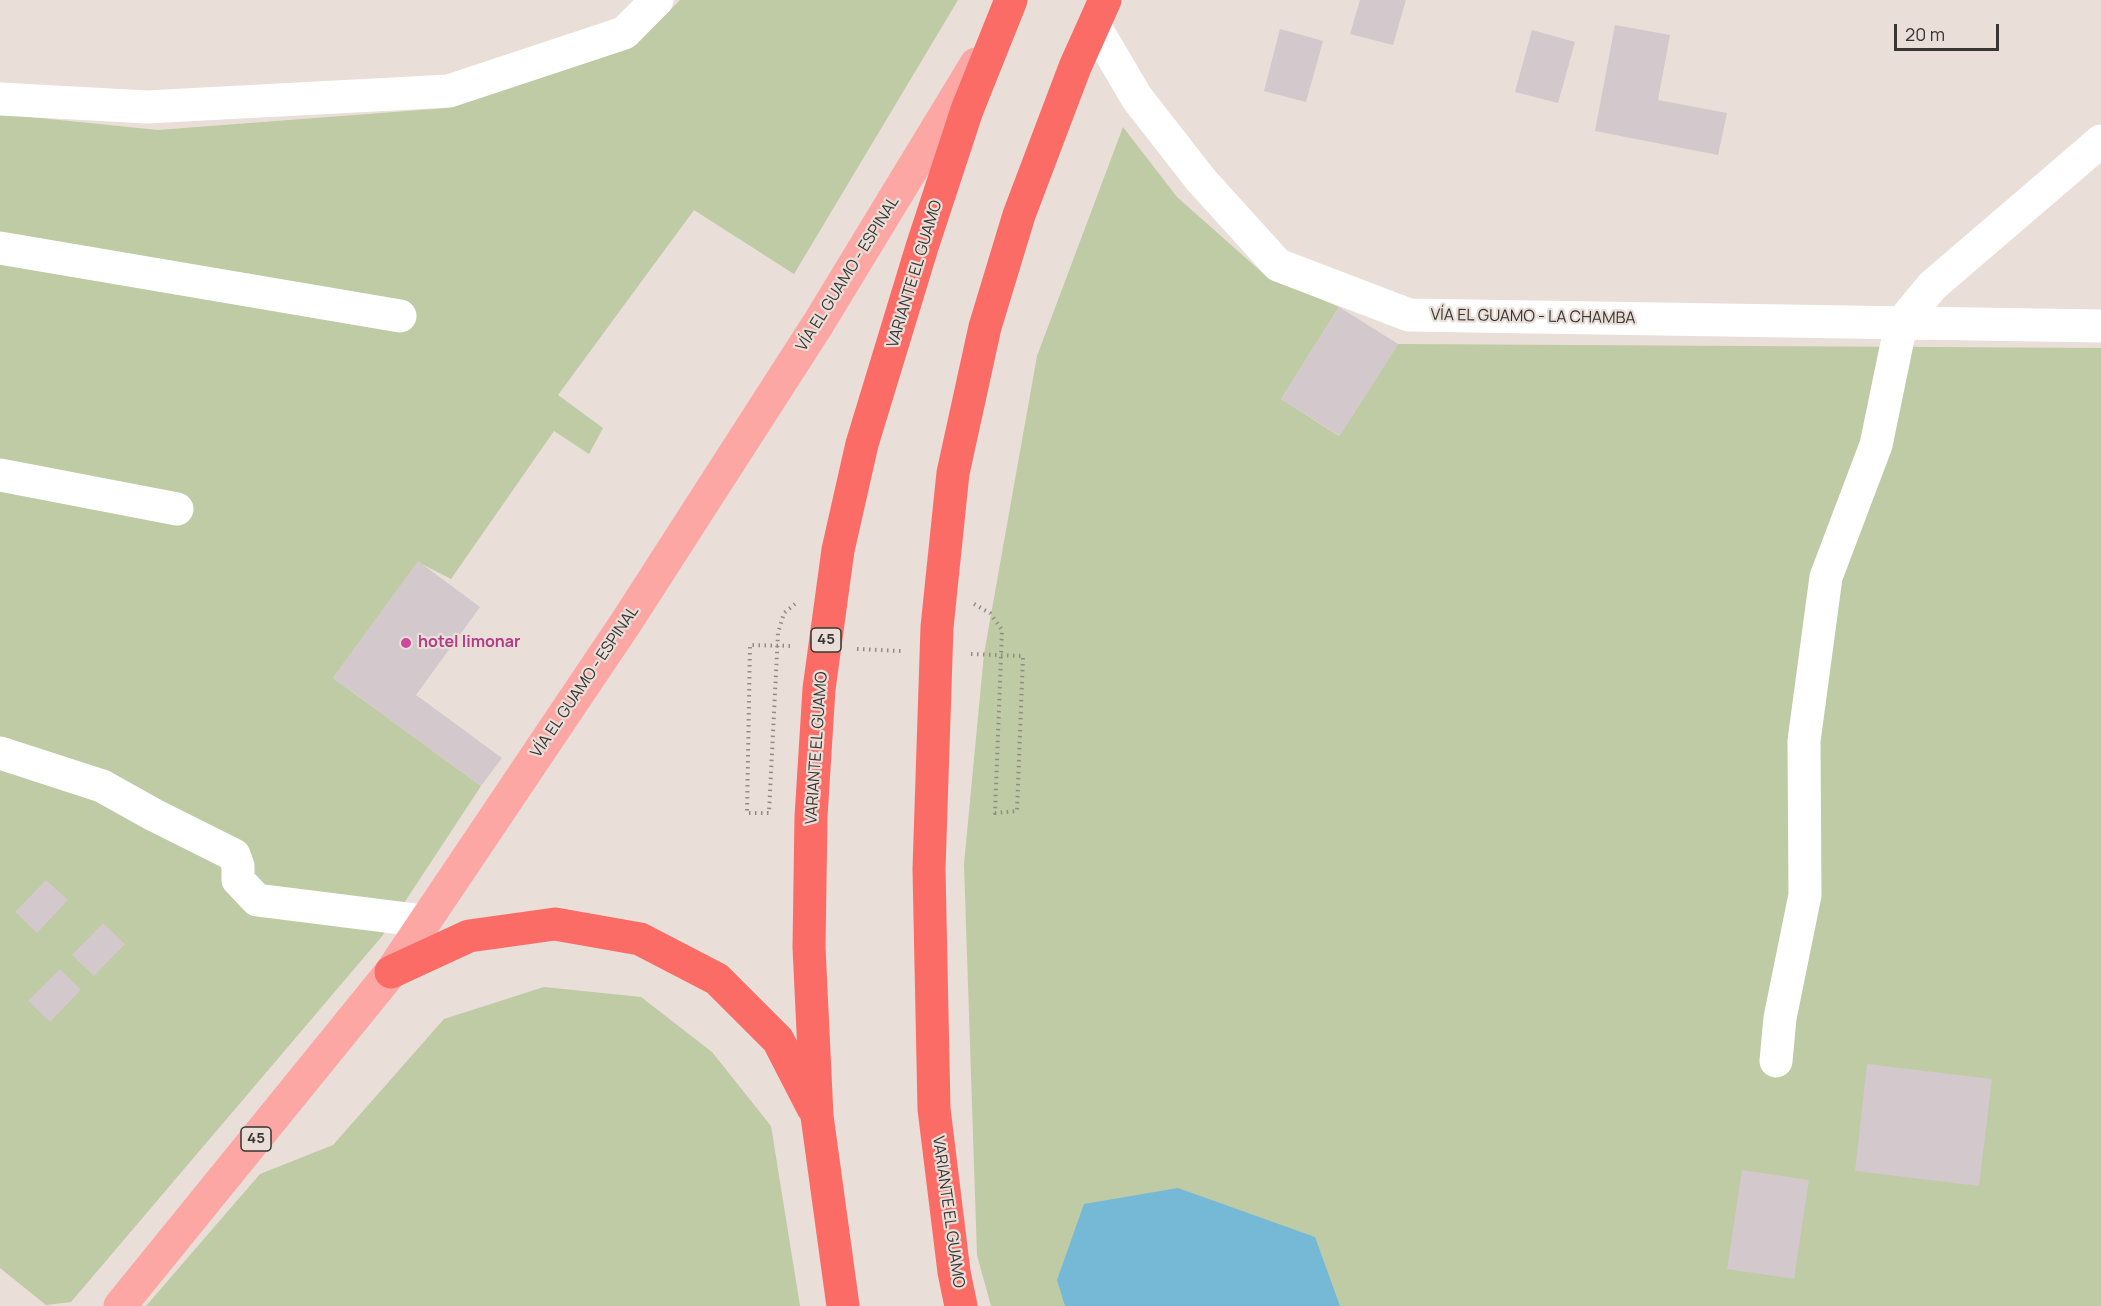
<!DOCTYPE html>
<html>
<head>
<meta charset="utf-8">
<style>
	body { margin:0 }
	#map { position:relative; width:2101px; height:1306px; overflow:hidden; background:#e9ded8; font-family:Manrope,sans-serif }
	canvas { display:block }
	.scale { position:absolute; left:1894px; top:24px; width:105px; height:27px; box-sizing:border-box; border:3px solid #393532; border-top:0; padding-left:8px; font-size:18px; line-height:21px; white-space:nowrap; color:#393532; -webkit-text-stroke:4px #e9ded8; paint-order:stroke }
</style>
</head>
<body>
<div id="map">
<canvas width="2101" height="1306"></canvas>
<div class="scale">20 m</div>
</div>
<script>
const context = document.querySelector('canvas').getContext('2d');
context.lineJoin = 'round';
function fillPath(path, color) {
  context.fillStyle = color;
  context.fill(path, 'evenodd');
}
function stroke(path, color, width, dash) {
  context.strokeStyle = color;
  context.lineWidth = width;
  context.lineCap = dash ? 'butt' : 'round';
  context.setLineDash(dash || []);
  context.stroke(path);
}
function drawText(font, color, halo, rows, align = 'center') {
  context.font = font + ' Manrope,sans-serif';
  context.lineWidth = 4.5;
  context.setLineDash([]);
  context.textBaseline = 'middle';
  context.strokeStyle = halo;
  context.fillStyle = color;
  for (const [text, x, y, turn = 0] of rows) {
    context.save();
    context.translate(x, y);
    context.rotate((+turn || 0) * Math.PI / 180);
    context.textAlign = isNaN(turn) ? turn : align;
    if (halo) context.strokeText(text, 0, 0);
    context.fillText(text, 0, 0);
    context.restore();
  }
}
const green = new Path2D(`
	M680,0H958L794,274L694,210L558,395L603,428L589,454L554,431L451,579L418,562L333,678L481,786L383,935L71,1302L46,1305L0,1268V114L158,130L447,108L636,45Z
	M1123,127L1177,197L1266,276L1339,307L1281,399L1339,436L1398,344L2101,348V1306H991L977,1255L964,864L984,654L1037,356Z
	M544,987L641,997L712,1052L771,1126L800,1306H146L260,1174L333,1145L444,1019Z`);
const water = new Path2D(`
	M1178,1188L1315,1237L1340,1306H1065L1057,1280L1084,1204Z`);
const building = new Path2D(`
	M1360,0H1406L1393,45L1350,34Z
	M1615,25L1670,35L1658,100L1727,113L1718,155L1595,131Z
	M1280,29L1323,41L1306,102L1264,91Z
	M1532,30L1575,42L1558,103L1515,92Z
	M1339,307L1398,344L1340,436L1281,399Z
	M418,561L480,607L416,695L502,758L481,786L333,678Z
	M46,880L68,900L37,933L15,912Z
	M103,923L125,944L94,976L72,955Z
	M60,969L81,990L50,1022L28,1001Z
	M1867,1064L1992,1079L1979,1186L1855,1171Z
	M1742,1170L1809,1180L1794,1279L1727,1269Z`);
const path = new Path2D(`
	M790,646L750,645L747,813H769L778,633L784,613L795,604
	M857,649L901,651
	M971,654L1023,656L1017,811L995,813L1002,630L990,613L974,604`);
const minor = new Path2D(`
	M1094,25L1137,98L1201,180L1278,265L1409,315L2101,326
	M0,99L147,107L449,91L624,33L657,0
	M0,248L400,316
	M0,475L177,509
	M0,753L102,786L154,815L234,855L238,866V880L257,900L424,921
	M1776,1061L1780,1018L1805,895L1804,741L1826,577L1876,445L1901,324L1932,286L2101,141`);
const major = new Path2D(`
	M120,1306L391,972L627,621L818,324L976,64`);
const highway = new Path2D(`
	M391,972L469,936L555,924L640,939L717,979L778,1040L813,1108
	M843,1306L817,1116L809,947L811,817L819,689L838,550L862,444L922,247L967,110L1011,0
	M961,1306L954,1272L934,1109L929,869L937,627L953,473L985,327L1019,215L1075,67L1105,0`);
const markers = [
	[406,643,6,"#d1479c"]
];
const shields = [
	[826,640,30],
	[256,1139,30]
];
const shieldNames = [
	["45",826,640],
	["45",256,1139]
];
const streetNames = [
	["VÍA EL GUAMO - ESPINAL",848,274,-58],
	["VARIANTE EL GUAMO",915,274,-73],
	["VÍA EL GUAMO - LA CHAMBA",1533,317,1],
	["VÍA EL GUAMO - ESPINAL",585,682,-56],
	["VARIANTE EL GUAMO",817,748,-86],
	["VARIANTE EL GUAMO",948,1212,82]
];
const hotelNames = [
	["hotel limonar",418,643]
];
fillPath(green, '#becba4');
fillPath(water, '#75b9d6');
fillPath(building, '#d3c8cc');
stroke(path, '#928b86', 4, [1.5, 4.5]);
stroke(minor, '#fff', 33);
stroke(major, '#fda7a4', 33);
stroke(highway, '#fb6c67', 33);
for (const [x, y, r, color] of markers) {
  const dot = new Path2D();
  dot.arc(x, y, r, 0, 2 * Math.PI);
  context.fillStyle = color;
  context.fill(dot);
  stroke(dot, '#e9ded8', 2);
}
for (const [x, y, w] of shields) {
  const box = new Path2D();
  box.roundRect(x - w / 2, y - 12, w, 24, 4.5);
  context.fillStyle = '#e9ded8';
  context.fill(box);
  stroke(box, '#393532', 1.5);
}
drawText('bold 15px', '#393532', null, shieldNames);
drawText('16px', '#393532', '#e9ded8', streetNames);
drawText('bold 16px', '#b23c85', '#e9ded8', hotelNames, 'left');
</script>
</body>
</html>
